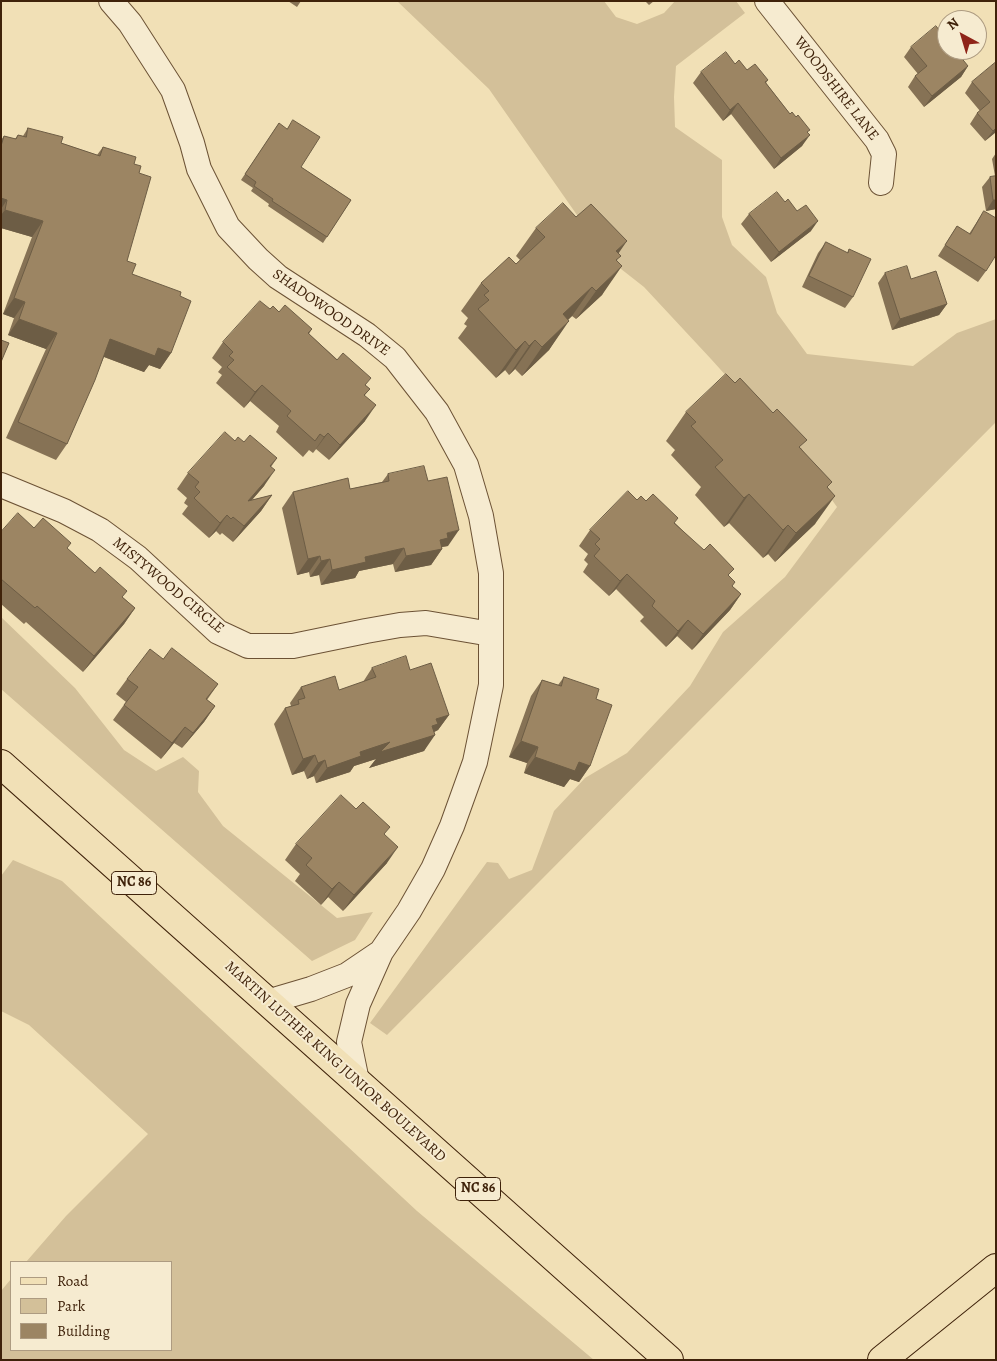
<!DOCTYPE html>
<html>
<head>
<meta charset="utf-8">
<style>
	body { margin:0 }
	#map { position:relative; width:997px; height:1361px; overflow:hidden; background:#f1e0b6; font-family:Alegreya,serif }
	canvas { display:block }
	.frame { position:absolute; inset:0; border:2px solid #3f220a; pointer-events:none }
	.legend { position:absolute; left:10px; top:1261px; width:162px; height:90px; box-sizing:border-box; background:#f6ebd0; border:1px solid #ad9b81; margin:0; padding:6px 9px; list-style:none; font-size:15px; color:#3f220a }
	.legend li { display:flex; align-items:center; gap:10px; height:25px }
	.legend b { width:25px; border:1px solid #ad9b81 }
	.north { position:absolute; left:937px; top:10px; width:50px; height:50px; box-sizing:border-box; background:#f6ebd0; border:1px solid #ad9b81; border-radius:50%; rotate:321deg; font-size:14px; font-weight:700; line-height:20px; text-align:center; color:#3f220a }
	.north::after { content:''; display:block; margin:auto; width:18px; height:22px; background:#8f2418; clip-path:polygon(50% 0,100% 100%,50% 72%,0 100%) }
</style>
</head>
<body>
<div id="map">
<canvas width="997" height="1361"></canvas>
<div class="frame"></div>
<ul class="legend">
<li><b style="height:6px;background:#f1e0b6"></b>Road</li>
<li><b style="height:14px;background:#d3c099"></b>Park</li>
<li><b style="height:14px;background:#9c8563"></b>Building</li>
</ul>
<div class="north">N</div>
</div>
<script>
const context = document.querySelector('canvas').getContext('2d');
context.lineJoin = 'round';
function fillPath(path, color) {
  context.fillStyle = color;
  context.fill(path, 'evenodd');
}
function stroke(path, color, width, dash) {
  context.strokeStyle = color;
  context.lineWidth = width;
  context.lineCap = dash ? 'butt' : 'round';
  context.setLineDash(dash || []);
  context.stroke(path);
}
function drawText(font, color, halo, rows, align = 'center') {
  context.font = font + ' Alegreya,serif';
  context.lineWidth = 4;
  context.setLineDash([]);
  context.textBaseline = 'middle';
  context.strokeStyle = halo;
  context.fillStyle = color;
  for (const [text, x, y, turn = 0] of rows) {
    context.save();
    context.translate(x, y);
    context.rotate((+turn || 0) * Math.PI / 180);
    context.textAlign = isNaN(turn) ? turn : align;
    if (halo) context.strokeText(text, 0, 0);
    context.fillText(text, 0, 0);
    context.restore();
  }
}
const green = new Path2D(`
	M397,1H604L616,17L637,24L664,13L675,1H736L745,13L676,66L674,97L675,127L722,160V217L732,245L766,277L777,313L807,354L913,366L957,333L996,319V422L387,1035L370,1023L487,862L498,863L509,879L532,870L554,811L585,778L627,753L690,686L723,632L785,577L837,507L810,469L711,359L644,287L607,258L489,89Z
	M1,617L75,688L124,750L156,771L183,757L199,771L198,792L223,826L337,918L373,912L355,940L312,961L1,689Z
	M13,860L62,881L417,1211L594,1360H1V1291L11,1279V1350H171V1262H26L66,1216L148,1134L29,1025L1,1011V876Z`);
const minor = new Path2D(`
	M111,1L130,23L173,90L192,143L199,169L228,227L258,259L278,277L367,335L395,358L437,412L466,465L481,516L491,573V685L475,762L452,826L433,869L409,911L381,952L358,1004L349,1042L357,1081
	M767,1L877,140L884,154L881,183
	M1,485L64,511L100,530L138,558L218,632L248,646H293L366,631L400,625L426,623L491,634
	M267,1002L311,989L347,975L381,952`);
const major = new Path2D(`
	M1,764L669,1360
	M882,1360L996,1268`);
const wall = new Path2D(`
	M288,1H301L297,7Z
	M645,1H654L649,5Z
	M911,47L968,66L961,77L924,107L908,87L915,76L918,74L904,57Z
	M996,62V132L985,141L970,124L977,113L980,111L965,93L972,82Z
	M747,70L768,80L766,83L790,114L808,133L802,146L774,169L731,114L723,121L693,83L701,72Z
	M279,123L301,167L351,200L323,243L268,206L269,204L251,191L253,188L241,180Z
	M28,128L61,143L97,155L103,147L134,164L139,173L127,261L132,274L180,296L171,353L160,369L149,365L144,372L104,357L67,444L56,460L6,438L46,349L8,335L14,318L3,314L32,237L1,228V140L4,136L15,139L18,135L23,136Z
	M996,153V209L986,211L982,187L990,177L995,176L992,159Z
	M785,202L797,211L811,231L771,262L741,224L749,214Z
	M984,211L986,271L978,282L938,256L957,226L969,234Z
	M576,217L618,253L617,261L602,295L576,319L572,316L568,320L549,350L522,376L515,369L509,375L505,370L496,378L458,338L467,326L464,324L468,318L461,311L481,283L516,264L520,260L516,256L536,228Z
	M826,242L847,253L849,249L853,297L845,308L802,287L818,253Z
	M885,273L911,279L947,304L939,315L892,330L878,283Z
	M270,309L279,312L312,329L309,334L370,389L365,395V421L329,460L316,449L313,453L309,450L303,457L276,432L279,426L250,401L244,408L216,383L222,375L218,372L222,367L212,358L223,342Z
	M686,412L801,448L828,488L815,524L775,562L768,554L763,558L729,523L724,527L695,495L701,487L671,455L675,450L666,441Z
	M235,441L244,442L277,458L271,467L264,486L252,500L272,495L261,511L233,542L222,533L220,535L216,531L209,538L182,514L188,506L184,503L187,498L177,489L188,473Z
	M388,474L428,481L448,546L442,547V549L431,565L395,572L393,564L359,571L355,578L321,585L319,575L310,577L309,572L297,575L282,508L293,492L350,489L382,482Z
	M637,500L646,501L675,523L729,576L732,586L741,594L730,610L692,650L677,636L666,647L640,621L644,617L616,589L609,596L583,572L588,564L584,560L588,554L579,546L590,530Z
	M34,528L67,548L135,608L124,624L83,672L26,622L24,624L1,604V532Z
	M163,659L218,684L207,700L215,706L204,722L182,748L174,743L161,759L113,720L126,702L116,694L127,679Z
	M372,668L410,670L449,715L438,730L434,732L424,751L369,768L376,759L354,766L350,772L316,783L314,776L307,779L304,771L292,775L274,724L285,708L291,706L290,703L301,687L339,690L363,682Z
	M564,677L596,699L590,766L579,782L570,779L564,787L524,773L527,763L509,757L531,696L542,680L558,685Z
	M385,835L387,863L343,911L328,897L321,905L295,881L300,874L285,860L296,844Z`);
const shadedWall = new Path2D(`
	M968,66L961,77L924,107L932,96Z
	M738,103L731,114L723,121L730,110Z
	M996,128V132L985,141L993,131Z
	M810,135L802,146L774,169L781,158Z
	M1,198L7,200L1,209Z
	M993,200H996V209L986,211Z
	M5,210L43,221L32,237L1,228V215Z
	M818,221L811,231L771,262L779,252Z
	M627,241L607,270L616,251Z
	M622,266L602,295L576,319L596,291Z
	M592,287L572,316L543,343L563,314Z
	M14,298L25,302L14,318L3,314Z
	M947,304L939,315L892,330L900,319Z
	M19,319L57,333L46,349L8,335Z
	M569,321L549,350L522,376L542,347Z
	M110,339L158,348L171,353L160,369L149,365L144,372L99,355Z
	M535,340L515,369L509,375L529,346Z
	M525,341L505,370L496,378L516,350Z
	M262,385L250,401L244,408L255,392Z
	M376,405L365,421L329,460L340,445Z
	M328,433L313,453L324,437Z
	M275,470L264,486L237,517L248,501Z
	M749,494L729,523L724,527L744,498Z
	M272,495L261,511L233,542L244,526Z
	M835,496L815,524L775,562L796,533Z
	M227,515L216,531L209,538L220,523Z
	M788,525L768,554L763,558L783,530Z
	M459,530L448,546L441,547L442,549L431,565L395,572L406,556L440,540L447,533Z
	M404,548L393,564L359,571L355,578L321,585L332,570L365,557Z
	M320,556L309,572L297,575L308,559Z
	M330,559L319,575L310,577L321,561Z
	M627,574L616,589L609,596L620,581Z
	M741,594L730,610L692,650L703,634Z
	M135,608L124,624L83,672L94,656Z
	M688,620L677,636L666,647L678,631Z
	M215,706L204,722L182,748L193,733Z
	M449,715L438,730L432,733L435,735L424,751L369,768L376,759L354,766L350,772L316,783L327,768L360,752L436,719Z
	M185,727L174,743L161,759L172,743Z
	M521,741L538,747L527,763L509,757Z
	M315,755L304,771L292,775L303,759Z
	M535,757L579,762L590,766L579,782L570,779L564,787L524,773Z
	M325,760L314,776L307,779L318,763Z
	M398,847L387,863L343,911L354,895Z
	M339,882L328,897L321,905L332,889Z`);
const building = new Path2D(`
	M936,26L947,40V50H955L968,66L932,96L915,76L927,66L911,47Z
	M726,52L735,64L739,60L747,70L755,64L768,80L765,82L790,114L792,112L796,117L798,115L810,130L807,132L810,135L781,158L738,103L730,110L701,72Z
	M996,62V128L993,131L977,113L990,102L972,82Z
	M293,120L320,137L301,167L351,200L327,237L272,201L273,199L254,186L256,182L245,174L279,123L287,129Z
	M28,128L63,137L61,143L100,156L103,147L136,157L134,164L141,166L139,173L151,177L127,261L136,264L132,274L181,292L180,296L191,301L171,353L158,348L155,356L110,339L95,380L67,444L18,422L57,333L19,319L25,302L14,298L43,221L5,210L7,200L1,198V146L4,136L16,139L18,135L26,137Z
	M996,176V200H993L990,177Z
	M777,192L785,202L788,199L797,211L806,205L818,221L779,252L749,214Z
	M563,203L576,217L591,204L627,241L616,251L621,256L616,260L622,266L596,291L592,287L563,314L569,321L542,347L535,340L529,346L525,341L516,350L478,309L489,300L484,295L489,291L481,283L509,257L516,264L545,237L536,228Z
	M984,211L996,218V255L986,271L945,245L957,226L970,234Z
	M826,242L848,253L849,249L871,259L853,297L809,276Z
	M907,266L911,279L936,271L947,304L900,319L885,273Z
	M260,301L270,309L273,306L279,312L285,305L312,329L308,333L337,360L343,353L371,378L365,385L370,389L364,395L376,405L340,445L328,433L324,437L320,434L315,441L287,416L291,411L262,385L255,392L227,367L234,360L229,356L233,352L223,342Z
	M1,340L9,343L1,362Z
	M726,374L735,383L740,378L773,413L777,409L807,440L799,447L832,482L827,487L835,496L796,533L788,525L783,530L749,494L744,498L715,467L723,460L691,426L696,422L686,412Z
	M225,432L235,441L238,437L244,442L250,435L277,458L270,466L275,470L248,501L272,495L244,526L233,517L231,519L227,515L220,523L194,498L200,492L195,487L199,482L188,473Z
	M424,466L428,481L447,477L459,530L447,533L448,538L440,540L442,549L406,556L404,548L365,557L366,562L332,570L330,559L321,561L320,556L308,559L293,492L348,478L350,489L389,481L388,474Z
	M628,491L637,500L641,496L646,501L653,494L678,518L674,523L704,550L710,544L734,569L728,575L735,582L732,586L741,594L703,634L688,620L678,631L652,606L655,601L627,574L620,581L594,556L600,549L595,544L600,539L590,530Z
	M18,513L34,528L43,518L71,543L67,548L95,573L100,567L127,591L122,597L135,608L94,656L37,606L35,608L1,579V532Z
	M172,648L218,684L206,699L215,706L193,733L185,727L172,743L124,705L138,687L127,679L150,649L163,659Z
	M406,656L410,670L431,663L449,715L436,719L438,724L432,726L435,735L380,752L390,742L360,752L361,756L327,768L325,760L318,763L315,755L303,759L285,708L299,704L298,700L305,698L301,687L335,676L339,690L376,677L372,668Z
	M564,677L599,689L596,699L612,705L590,766L579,762L575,771L535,757L538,747L521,741L542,680L561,686Z
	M341,795L356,809L363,802L390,827L384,834L398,847L354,895L339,882L332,889L306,865L312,858L296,844Z`);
const shields = [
	[134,883,45],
	[478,1189,45]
];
const shieldNames = [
	["NC 86",134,883],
	["NC 86",478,1189]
];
const streetNames = [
	["WOODSHIRE LANE",836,89,52],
	["SHADOWOOD DRIVE",331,313,35],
	["MISTYWOOD CIRCLE",168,586,40],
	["MARTIN LUTHER KING JUNIOR BOULEVARD",335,1062,42]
];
fillPath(green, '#d3c099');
stroke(minor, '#6c5235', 26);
stroke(major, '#3f220a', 30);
stroke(minor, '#f6ebd0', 24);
stroke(major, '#f1e0b6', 28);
fillPath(wall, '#867255');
fillPath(shadedWall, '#6d5d45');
fillPath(building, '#9c8563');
stroke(building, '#6d5d45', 1);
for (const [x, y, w] of shields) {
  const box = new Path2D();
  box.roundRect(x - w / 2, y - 11.5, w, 23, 4);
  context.fillStyle = '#f6ebd0';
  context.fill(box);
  stroke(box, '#3f220a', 1);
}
drawText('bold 14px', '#3f220a', null, shieldNames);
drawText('15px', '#3f220a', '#f6ebd0', streetNames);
</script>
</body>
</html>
